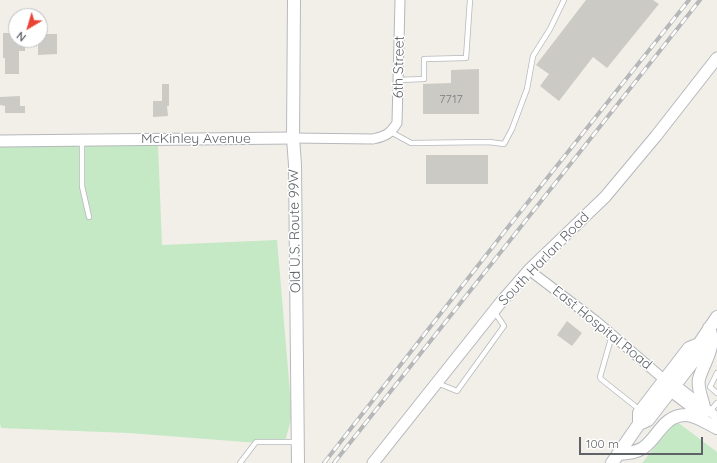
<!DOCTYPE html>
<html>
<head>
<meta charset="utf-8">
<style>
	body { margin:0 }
	#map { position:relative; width:717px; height:463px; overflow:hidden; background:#f1efe8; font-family:Quicksand,sans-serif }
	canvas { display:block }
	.north { position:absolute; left:8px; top:8px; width:40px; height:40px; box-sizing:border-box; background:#fff; border:1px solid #bfc1c3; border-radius:50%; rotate:218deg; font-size:11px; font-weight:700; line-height:16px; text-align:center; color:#5f6368 }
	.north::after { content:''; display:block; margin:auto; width:14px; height:18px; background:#ea4335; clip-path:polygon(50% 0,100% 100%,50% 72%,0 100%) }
	.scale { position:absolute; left:579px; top:437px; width:124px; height:18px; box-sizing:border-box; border:2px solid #5f6368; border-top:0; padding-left:5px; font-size:12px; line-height:14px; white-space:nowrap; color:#5f6368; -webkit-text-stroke:3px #fff; paint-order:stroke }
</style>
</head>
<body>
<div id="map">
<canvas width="717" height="463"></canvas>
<div class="north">N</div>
<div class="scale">100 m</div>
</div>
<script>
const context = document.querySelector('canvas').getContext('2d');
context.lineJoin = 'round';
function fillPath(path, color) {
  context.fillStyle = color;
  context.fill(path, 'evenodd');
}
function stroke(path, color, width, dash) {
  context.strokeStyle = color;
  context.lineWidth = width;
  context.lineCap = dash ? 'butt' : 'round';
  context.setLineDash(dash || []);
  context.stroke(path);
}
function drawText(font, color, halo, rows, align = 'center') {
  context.font = font + ' Quicksand,sans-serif';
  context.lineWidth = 3;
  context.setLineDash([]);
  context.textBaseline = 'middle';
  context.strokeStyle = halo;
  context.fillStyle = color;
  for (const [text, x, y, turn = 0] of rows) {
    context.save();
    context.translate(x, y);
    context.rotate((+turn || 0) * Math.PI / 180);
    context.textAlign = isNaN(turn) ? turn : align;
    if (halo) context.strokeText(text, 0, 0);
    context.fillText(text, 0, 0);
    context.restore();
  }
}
const green = new Path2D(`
	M0,145H158L162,245L277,240L292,416L284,445L129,433L1,428L0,423Z
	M676,421L717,452V463H642Z`);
const building = new Path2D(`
	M586,0H653L659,4L607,68L593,57L559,101L540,86L549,74L536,65Z
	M3,33H16V40H18V44H25V51H19V74H5V58H3Z
	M40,34H57V54L38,55V40H40Z
	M479,69V114H423V84L451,83V70Z
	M162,84H169V106H167L168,116L153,117V101H162Z
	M20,96V106H25V113H5V106L0,105V97Z
	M426,155H488V184H426Z
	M567,321L582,333L572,346L557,335Z`);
const service = new Path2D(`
	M398,80L424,79V59L466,58L470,0
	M391,132L411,143L489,142L504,144L512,129L527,89L533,56L550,29L564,0
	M82,140V186L89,217
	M612,335L600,377L601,379L640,410
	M717,373L710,387L717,393
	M437,383L457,391L504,326L494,311
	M710,411L717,403
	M240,463L256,442H296`);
const minor = new Path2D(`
	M293,138L373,139C386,136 390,134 397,123L400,0
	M529,270L596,321L673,387L681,389L717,417
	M673,387L676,396L704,417`);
const tertiary = new Path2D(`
	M0,141L293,138
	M373,463L501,302L529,270L605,197L656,136L717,58`);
const secondary = new Path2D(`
	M294,0L293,138L295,165L298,463
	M704,407C702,398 697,388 699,379C704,361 717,347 709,328
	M639,424L648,420L699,354V344L717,317
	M619,454C628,453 635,453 643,448C658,438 663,415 686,415C696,415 708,424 717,428
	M612,463L639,424V413L689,348L699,344`);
const rail = new Path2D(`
	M324,463L505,231L689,0
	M334,463L700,0`);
const numberNames = [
	["7717",451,99]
];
const streetNames = [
	["6th Street",399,67,-89],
	["McKinley Avenue",196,139],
	["Old U.S. Route 99W",295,231,-91],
	["South Harlan Road",544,259,-46],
	["East Hospital Road",602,328,39]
];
fillPath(green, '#c5e8c5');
fillPath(building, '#cccac5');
stroke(service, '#b5b8bc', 6);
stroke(minor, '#b5b8bc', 11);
stroke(tertiary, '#b5b8bc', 13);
stroke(secondary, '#b6babf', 14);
stroke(service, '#fff', 4.5);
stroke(minor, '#fff', 9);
stroke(tertiary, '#fff', 11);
stroke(secondary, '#fff', 12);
stroke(rail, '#b6b7b8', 4);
stroke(rail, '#fff', 2.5, [8]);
drawText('12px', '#7a7d7f', null, numberNames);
drawText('14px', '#5f6368', '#fff', streetNames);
</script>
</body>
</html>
